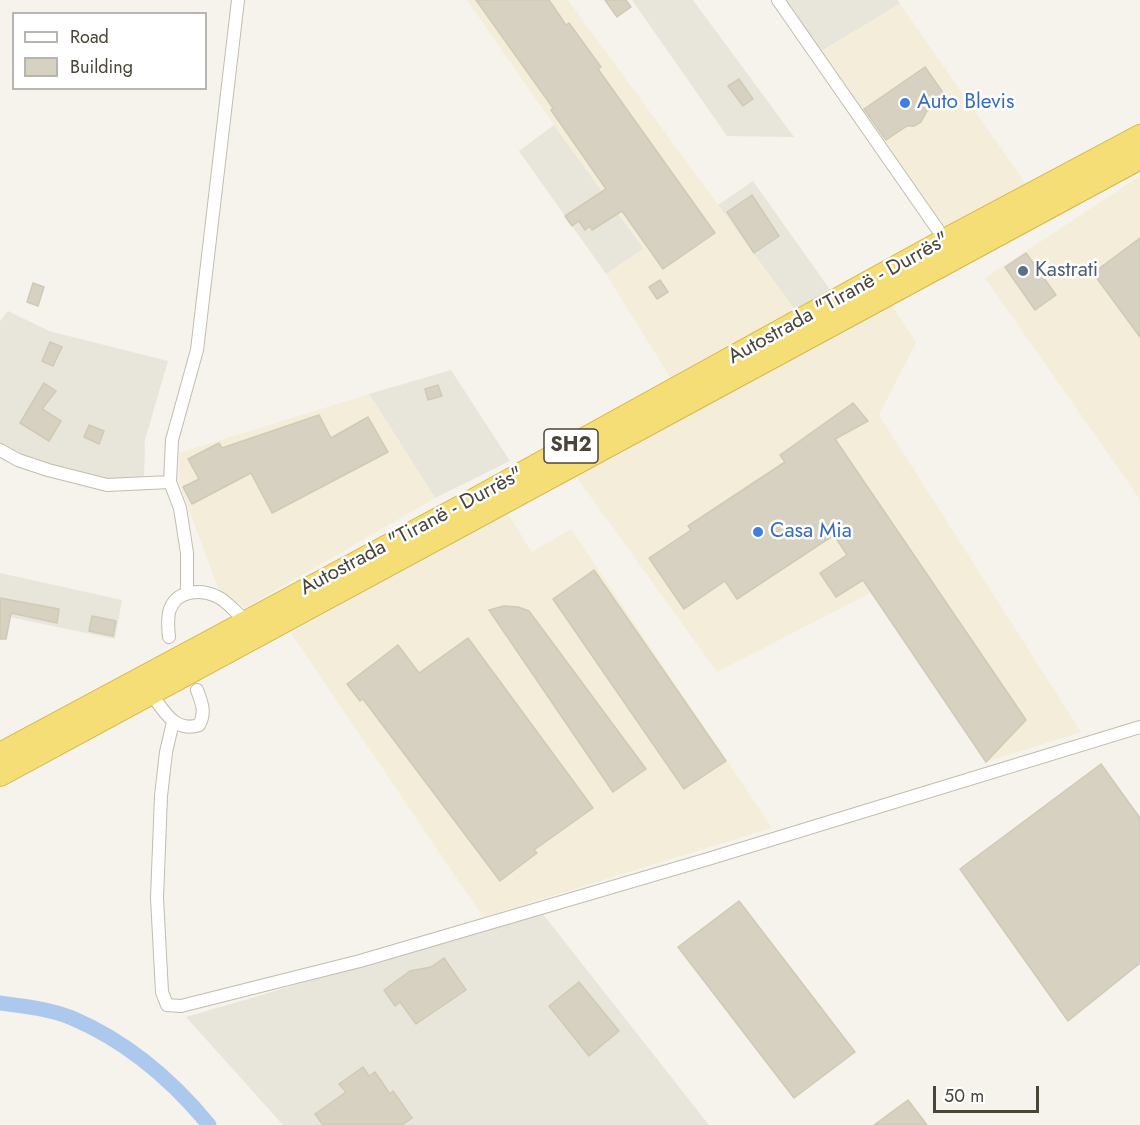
<!DOCTYPE html>
<html>
<head>
<meta charset="utf-8">
<style>
	body { margin:0 }
	#map { position:relative; width:1140px; height:1125px; overflow:hidden; background:#f5f3ec; font-family:Jost,sans-serif }
	canvas { display:block }
	.legend { position:absolute; left:12px; top:12px; width:195px; height:78px; box-sizing:border-box; background:#fff; border:2px solid #b6b5b0; margin:0; padding:8px 10px; list-style:none; font-size:18px; color:#494539 }
	.legend li { display:flex; align-items:center; gap:12px; height:30px }
	.legend b { width:30px; border:2px solid #b6b5b0 }
	.scale { position:absolute; left:933px; top:1086px; width:106px; height:27px; box-sizing:border-box; border:3px solid #494539; border-top:0; padding-left:8px; font-size:18px; line-height:21px; white-space:nowrap; color:#494539; -webkit-text-stroke:4px #fff; paint-order:stroke }
</style>
</head>
<body>
<div id="map">
<canvas width="1140" height="1125"></canvas>
<ul class="legend">
<li><b style="height:8px;background:#fff"></b>Road</li>
<li><b style="height:16px;background:#d6d1c1"></b>Building</li>
</ul>
<div class="scale">50 m</div>
</div>
<script>
const context = document.querySelector('canvas').getContext('2d');
context.lineJoin = 'round';
function fillPath(path, color) {
  context.fillStyle = color;
  context.fill(path, 'evenodd');
}
function stroke(path, color, width, dash) {
  context.strokeStyle = color;
  context.lineWidth = width;
  context.lineCap = dash ? 'butt' : 'round';
  context.setLineDash(dash || []);
  context.stroke(path);
}
function drawText(font, color, halo, rows, align = 'center') {
  context.font = font + ' Jost,sans-serif';
  context.lineWidth = 5;
  context.setLineDash([]);
  context.textBaseline = 'middle';
  context.strokeStyle = halo;
  context.fillStyle = color;
  for (const [text, x, y, turn = 0] of rows) {
    context.save();
    context.translate(x, y);
    context.rotate((+turn || 0) * Math.PI / 180);
    context.textAlign = isNaN(turn) ? turn : align;
    if (halo) context.strokeText(text, 0, 0);
    context.fillText(text, 0, 0);
    context.restore();
  }
}
const residential = new Path2D(`
	M632,0H693L794,137L727,136Z
	M780,0H898L900,4L818,53Z
	M554,125L644,249L606,274L519,151Z
	M753,181L831,291L795,310L718,205Z
	M8,311L49,331L168,361L145,440L144,478L105,480L20,455L0,446V321Z
	M451,370L510,461L435,498L369,394Z
	M0,573L122,600L115,639L0,615Z
	M542,913L709,1125H283L186,1017Z`);
const commercial = new Path2D(`
	M467,0H568L795,310L673,382L606,274L644,248L554,125Z
	M900,4L1028,187L945,232L818,53Z
	M1140,176V499L985,278Z
	M889,301L916,342L879,415L1081,732L986,762L874,591L717,672L575,475Z
	M369,394L435,498L245,608L218,588L179,482V453Z
	M506,511L532,552L571,529L772,828L483,917L291,633Z`);
const canal = new Path2D(`
	M0,1003C24,1006 50,1009 72,1018C126,1041 172,1080 209,1125`);
const building = new Path2D(`
	M476,0H549L566,25L569,23L601,67L598,69L715,233L663,269L622,211L592,230L590,226L585,230L579,221L572,226L565,216L606,189L551,110L553,108Z
	M605,0H626L631,7L617,17Z
	M925,67L946,97L927,111L921,122L914,126H907L886,140L864,109Z
	M739,79L753,99L743,106L728,86Z
	M752,195L779,236L754,253L727,212Z
	M1140,238V337L1093,273Z
	M1026,253L1056,295L1035,310L1005,267Z
	M660,280L668,292L657,299L649,287Z
	M33,283L44,287L38,306L27,302Z
	M50,342L62,347L53,366L42,361Z
	M44,383L56,391L42,409L61,421L49,441L20,423Z
	M438,385L442,396L428,400L425,389Z
	M853,403L868,421L835,439L1026,720L986,762L863,580L836,597L820,573L847,555L834,535L737,599L725,581L684,609L649,558L691,530L688,526L785,462L780,455Z
	M319,415L331,438L368,417L388,452L272,513L251,473L192,504L183,487L199,479L188,459L219,443L222,448Z
	M89,425L104,431L99,444L84,437Z
	M594,570L726,761L684,789L553,599Z
	M0,598L59,609L57,623L11,613L6,639H0Z
	M504,606L518,607L529,611L646,769L613,792L489,610Z
	M92,616L116,621L113,636L89,631Z
	M468,638L593,808L534,850L537,853L500,881L363,699L360,701L347,684L398,645L419,673Z
	M1101,764L1140,818V963L1068,1021L960,869Z
	M739,901L855,1052L794,1098L678,947Z
	M444,958L466,990L416,1024L400,1002L395,1006L384,990L410,971L431,967Z
	M579,982L619,1031L589,1056L549,1006Z
	M363,1067L369,1076L375,1072L390,1094L393,1091L412,1118L402,1125H323L315,1114L346,1092L339,1084Z
	M908,1100L927,1125H874Z`);
const street = new Path2D(`
	M778,0L945,240
	M0,450L18,460L48,470L107,485L170,482
	M187,593V553L180,508L170,482L172,440L197,350L238,0
	M169,637C168,628 167,618 170,609C178,589 202,589 218,597C228,602 237,614 246,621
	M152,695C164,711 175,733 199,725C206,713 202,703 197,690
	M173,722L166,752L161,796L157,898L162,992L167,1005L181,1006L360,961L708,859L1140,727`);
const highway = new Path2D(`
	M0,754L479,497L945,240L1140,136
	M0,775L1140,158`);
const markers = [
	[905,103,6,"#3f7fe0"],
	[1023,271,6,"#5c6f8a"],
	[758,532,6,"#3f7fe0"]
];
const shields = [
	[571,446,54]
];
const shieldNames = [
	["SH2",571,446]
];
const shopNames = [
	["Auto Blevis",917,103],
	["Casa Mia",770,532]
];
const serviceNames = [
	["Kastrati",1035,271]
];
const streetNames = [
	["Autostrada \"Tiranë - Durrës\"",839,299,-29],
	["Autostrada \"Tiranë - Durrës\"",412,532,-28]
];
fillPath(residential, '#e8e6da');
fillPath(commercial, '#f4edd9');
stroke(canal, '#adc8ed', 15);
fillPath(building, '#d6d1c1');
stroke(building, '#d0cab5', 1.5);
stroke(street, '#c0bdae', 14);
stroke(highway, '#d4b646', 24);
stroke(street, '#fff', 12);
stroke(highway, '#f5de76', 22);
for (const [x, y, r, color] of markers) {
  const dot = new Path2D();
  dot.arc(x, y, r, 0, 2 * Math.PI);
  context.fillStyle = color;
  context.fill(dot);
  stroke(dot, '#fff', 2);
}
for (const [x, y, w] of shields) {
  const box = new Path2D();
  box.roundRect(x - w / 2, y - 17, w, 34, 4.5);
  context.fillStyle = '#fff';
  context.fill(box);
  stroke(box, '#494539', 1.5);
}
drawText('bold 20px', '#494539', null, shieldNames);
drawText('21px', '#366cbe', '#fff', shopNames, 'left');
drawText('21px', '#4e5e75', '#fff', serviceNames, 'left');
drawText('21px', '#494539', '#fff', streetNames);
</script>
</body>
</html>
